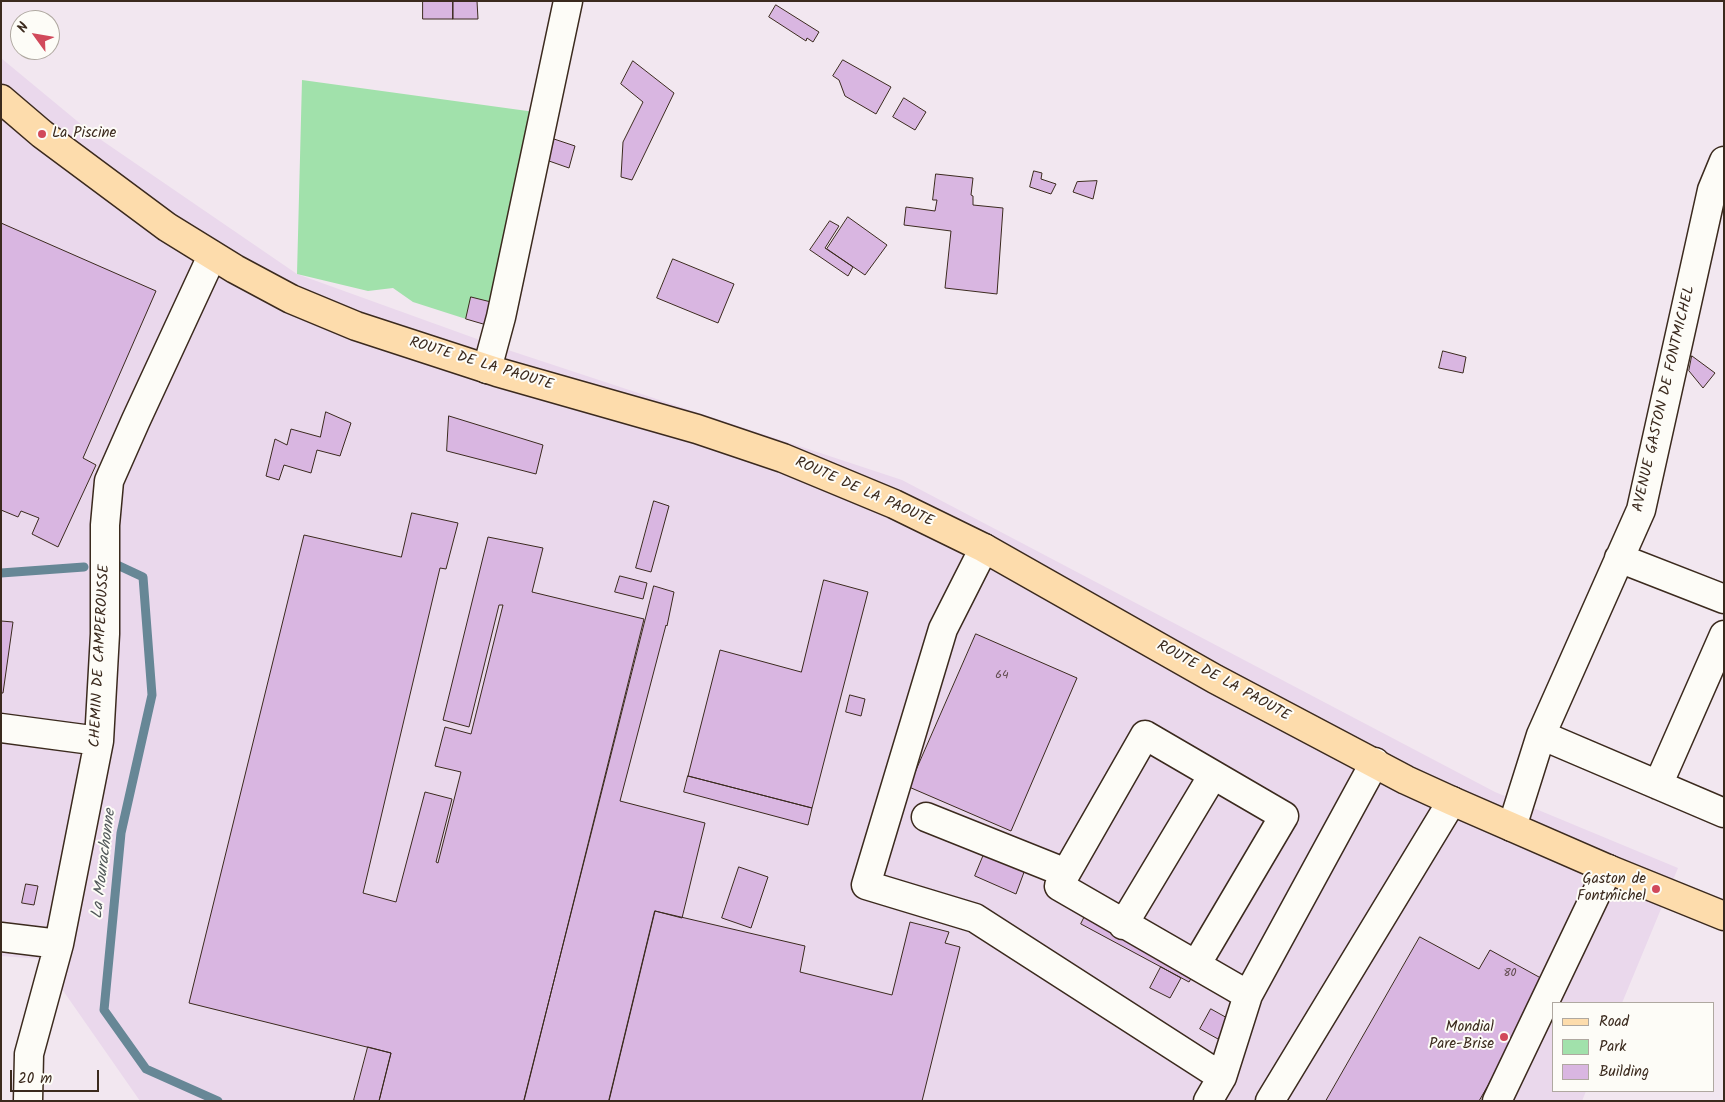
<!DOCTYPE html>
<html>
<head>
<meta charset="utf-8">
<style>
	body { margin:0 }
	#map { position:relative; width:1725px; height:1102px; overflow:hidden; background:#f2e7f0; font-family:Kalam,sans-serif }
	canvas { display:block }
	.frame { position:absolute; inset:0; border:2px solid #3b2a1e; pointer-events:none }
	.legend { position:absolute; left:1552px; top:1002px; width:162px; height:90px; box-sizing:border-box; background:#fdfcf7; border:1px solid #afa8a0; margin:0; padding:6px 9px; list-style:none; font-size:15px; color:#3b2a1e }
	.legend li { display:flex; align-items:center; gap:10px; height:25px }
	.legend b { width:25px; border:1px solid #afa8a0 }
	.north { position:absolute; left:10px; top:10px; width:50px; height:50px; box-sizing:border-box; background:#fdfcf7; border:1px solid #afa8a0; border-radius:50%; rotate:302deg; font-size:14px; font-weight:700; line-height:20px; text-align:center; color:#3b2a1e }
	.north::after { content:''; display:block; margin:auto; width:18px; height:22px; background:#d1495b; clip-path:polygon(50% 0,100% 100%,50% 72%,0 100%) }
	.scale { position:absolute; left:10px; top:1070px; width:89px; height:22px; box-sizing:border-box; border:2px solid #3b2a1e; border-top:0; padding-left:6px; font-size:15px; line-height:18px; white-space:nowrap; color:#3b2a1e; -webkit-text-stroke:4px #fdfcf7; paint-order:stroke }
</style>
</head>
<body>
<div id="map">
<canvas width="1725" height="1102"></canvas>
<div class="frame"></div>
<ul class="legend">
<li><b style="height:6px;background:#fddcac"></b>Road</li>
<li><b style="height:14px;background:#a1e1ab"></b>Park</li>
<li><b style="height:14px;background:#d9b6e1"></b>Building</li>
</ul>
<div class="north">N</div>
<div class="scale">20 m</div>
</div>
<script>
const context = document.querySelector('canvas').getContext('2d');
context.lineJoin = 'round';
function fillPath(path, color) {
  context.fillStyle = color;
  context.fill(path, 'evenodd');
}
function stroke(path, color, width, dash) {
  context.strokeStyle = color;
  context.lineWidth = width;
  context.lineCap = dash ? 'butt' : 'round';
  context.setLineDash(dash || []);
  context.stroke(path);
}
function drawText(font, color, halo, rows, align = 'center') {
  context.font = font + ' Kalam,sans-serif';
  context.lineWidth = 4;
  context.setLineDash([]);
  context.textBaseline = 'middle';
  context.strokeStyle = halo;
  context.fillStyle = color;
  for (const [text, x, y, turn = 0] of rows) {
    context.save();
    context.translate(x, y);
    context.rotate((+turn || 0) * Math.PI / 180);
    context.textAlign = isNaN(turn) ? turn : align;
    if (halo) context.strokeText(text, 0, 0);
    context.fillText(text, 0, 0);
    context.restore();
  }
}
const built = new Path2D(`
	M1,58L94,135L297,274L502,348L902,480L1495,792L1678,868L1622,1003H1554V1091H1586L1582,1101H140L41,959L1,956Z`);
const green = new Path2D(`
	M302,80L542,113L495,303L466,319L413,302L393,288L368,291L297,274Z`);
const stream = new Path2D(`
	M113,563L143,577L152,695L121,833L104,1010L146,1069L218,1101
	M1,573L84,567`);
const building = new Path2D(`
	M423,1H453V19H423Z
	M453,1H477L478,19H453Z
	M776,5L819,32L813,42L807,38L806,41L769,17Z
	M843,60L891,87L876,114L845,96L839,80L833,76Z
	M633,61L674,93L632,180L621,177L623,142L643,102L621,84Z
	M904,98L926,112L915,130L893,117Z
	M554,139L575,146L569,168L549,161Z
	M1034,171L1042,173L1041,179L1056,184L1051,194L1030,187Z
	M936,174L973,178L971,195L973,196V205L1003,208L997,294L945,288L951,231L904,225L906,207L935,211L937,200H933Z
	M1097,181L1093,199L1073,192L1077,182Z
	M848,217L887,245L865,275L827,249Z
	M830,221L839,226L825,248L853,267L848,276L810,250Z
	M1,223L156,291L83,458L96,465L58,547L32,534L39,518L21,511L18,517L1,510Z
	M673,259L734,284L718,323L657,298Z
	M471,297L495,303L490,326L466,319Z
	M1443,351L1466,357L1463,373L1439,368Z
	M1692,356L1715,373L1703,388L1689,371Z
	M326,412L351,423L340,456L317,450L311,473L284,465L279,480L266,476L275,439L287,445L291,429L320,437Z
	M449,416L543,445L536,474L447,451Z
	M654,501L669,506L651,572L636,568Z
	M412,513L458,523L446,569L440,568L363,893L396,902L425,792L452,799L436,862L438,863L461,772L435,766L445,727L471,734L503,605H499L469,727L443,720L488,537L543,548L532,592L644,619L524,1101H379L391,1053L189,1003L304,535L401,557Z
	M620,576L647,583L643,599L615,592Z
	M824,580L868,592L812,808L688,776L720,650L801,672Z
	M654,586L674,592L667,626L666,625L620,801L705,823L682,918L655,911L609,1101H524Z
	M1,621L13,622L3,693H1Z
	M976,634L1077,678L1011,831L909,787Z
	M850,695L865,699L861,716L846,712Z
	M688,776L812,808L808,825L684,792Z
	M987,847L1027,864L1016,894L975,876Z
	M739,867L768,877L751,928L722,918Z
	M26,884L38,886L34,905L22,903Z
	M655,911L805,946L800,972L892,995L910,922L949,932L945,943L960,947L922,1101H609Z
	M1087,912L1196,970L1189,982L1081,924Z
	M1420,937L1479,969L1490,950L1548,982L1479,1101H1326Z
	M1161,967L1181,978L1170,998L1150,988Z
	M1211,1009L1229,1019L1218,1039L1200,1029Z
	M368,1047L391,1053L379,1101H356L354,1100Z`);
const minor = new Path2D(`
	M487,369L501,317L568,1
	M984,548L943,629L866,885L975,918L1222,1077L1208,1101
	M1619,558L1724,599
	M1,728L99,741
	M1541,735L1724,813
	M1658,785L1724,635
	M926,817L1066,873L1145,735L1284,816L1196,965L1059,886L1066,873
	M1512,827L1541,735L1641,510L1712,190L1724,161
	M1123,925L1213,775
	M1,937L59,944
	M1196,965L1248,995L1375,762
	M1222,1077L1248,995
	M28,1101L29,1054L59,944L99,741L105,634V525L109,481L136,420L212,256
	M1270,1101L1452,801
	M1497,1101L1608,869`);
const major = new Path2D(`
	M1,99L42,134L167,227L235,269L291,299L356,326L497,372L697,429L783,458L894,504L984,548L1215,679L1406,780L1452,801L1608,869L1724,916`);
const markers = [
	[42,134,5,"#d1495b"],
	[1656,889,5,"#d1495b"],
	[1504,1037,5,"#d1495b"]
];
const numberNames = [
	["64",1002,676],
	["80",1510,974]
];
const poiNames = [
	["La Piscine",52,134,"left"],
	["Gaston de",1646,880],
	["Fontmichel",1646,897],
	["Mondial",1494,1028],
	["Pare-Brise",1494,1045]
];
const streetNames = [
	["ROUTE DE LA PAOUTE",481,365,17],
	["AVENUE GASTON DE FONTMICHEL",1665,399,-77],
	["ROUTE DE LA PAOUTE",864,493,24],
	["CHEMIN DE CAMPEROUSSE",101,656,-87],
	["ROUTE DE LA PAOUTE",1223,682,29]
];
const waterNames = [
	["La Mourachonne",105,864,-83]
];
fillPath(built, '#ead8ec');
fillPath(green, '#a1e1ab');
stroke(stream, '#678796', 9);
fillPath(building, '#d9b6e1');
stroke(building, '#3b2a1e', 1);
stroke(minor, '#3b2a1e', 31);
stroke(major, '#3b2a1e', 31);
stroke(minor, '#fdfcf7', 28);
stroke(major, '#fddcac', 28);
for (const [x, y, r, color] of markers) {
  const dot = new Path2D();
  dot.arc(x, y, r, 0, 2 * Math.PI);
  context.fillStyle = color;
  context.fill(dot);
  stroke(dot, '#fdfcf7', 2);
}
drawText('12px', '#624d4f', null, numberNames);
drawText('15px', '#3b2a1e', '#fdfcf7', poiNames, 'right');
drawText('15px', '#3b2a1e', '#fdfcf7', streetNames);
drawText('italic 16px', '#51585a', '#fdfcf7', waterNames);
</script>
</body>
</html>
